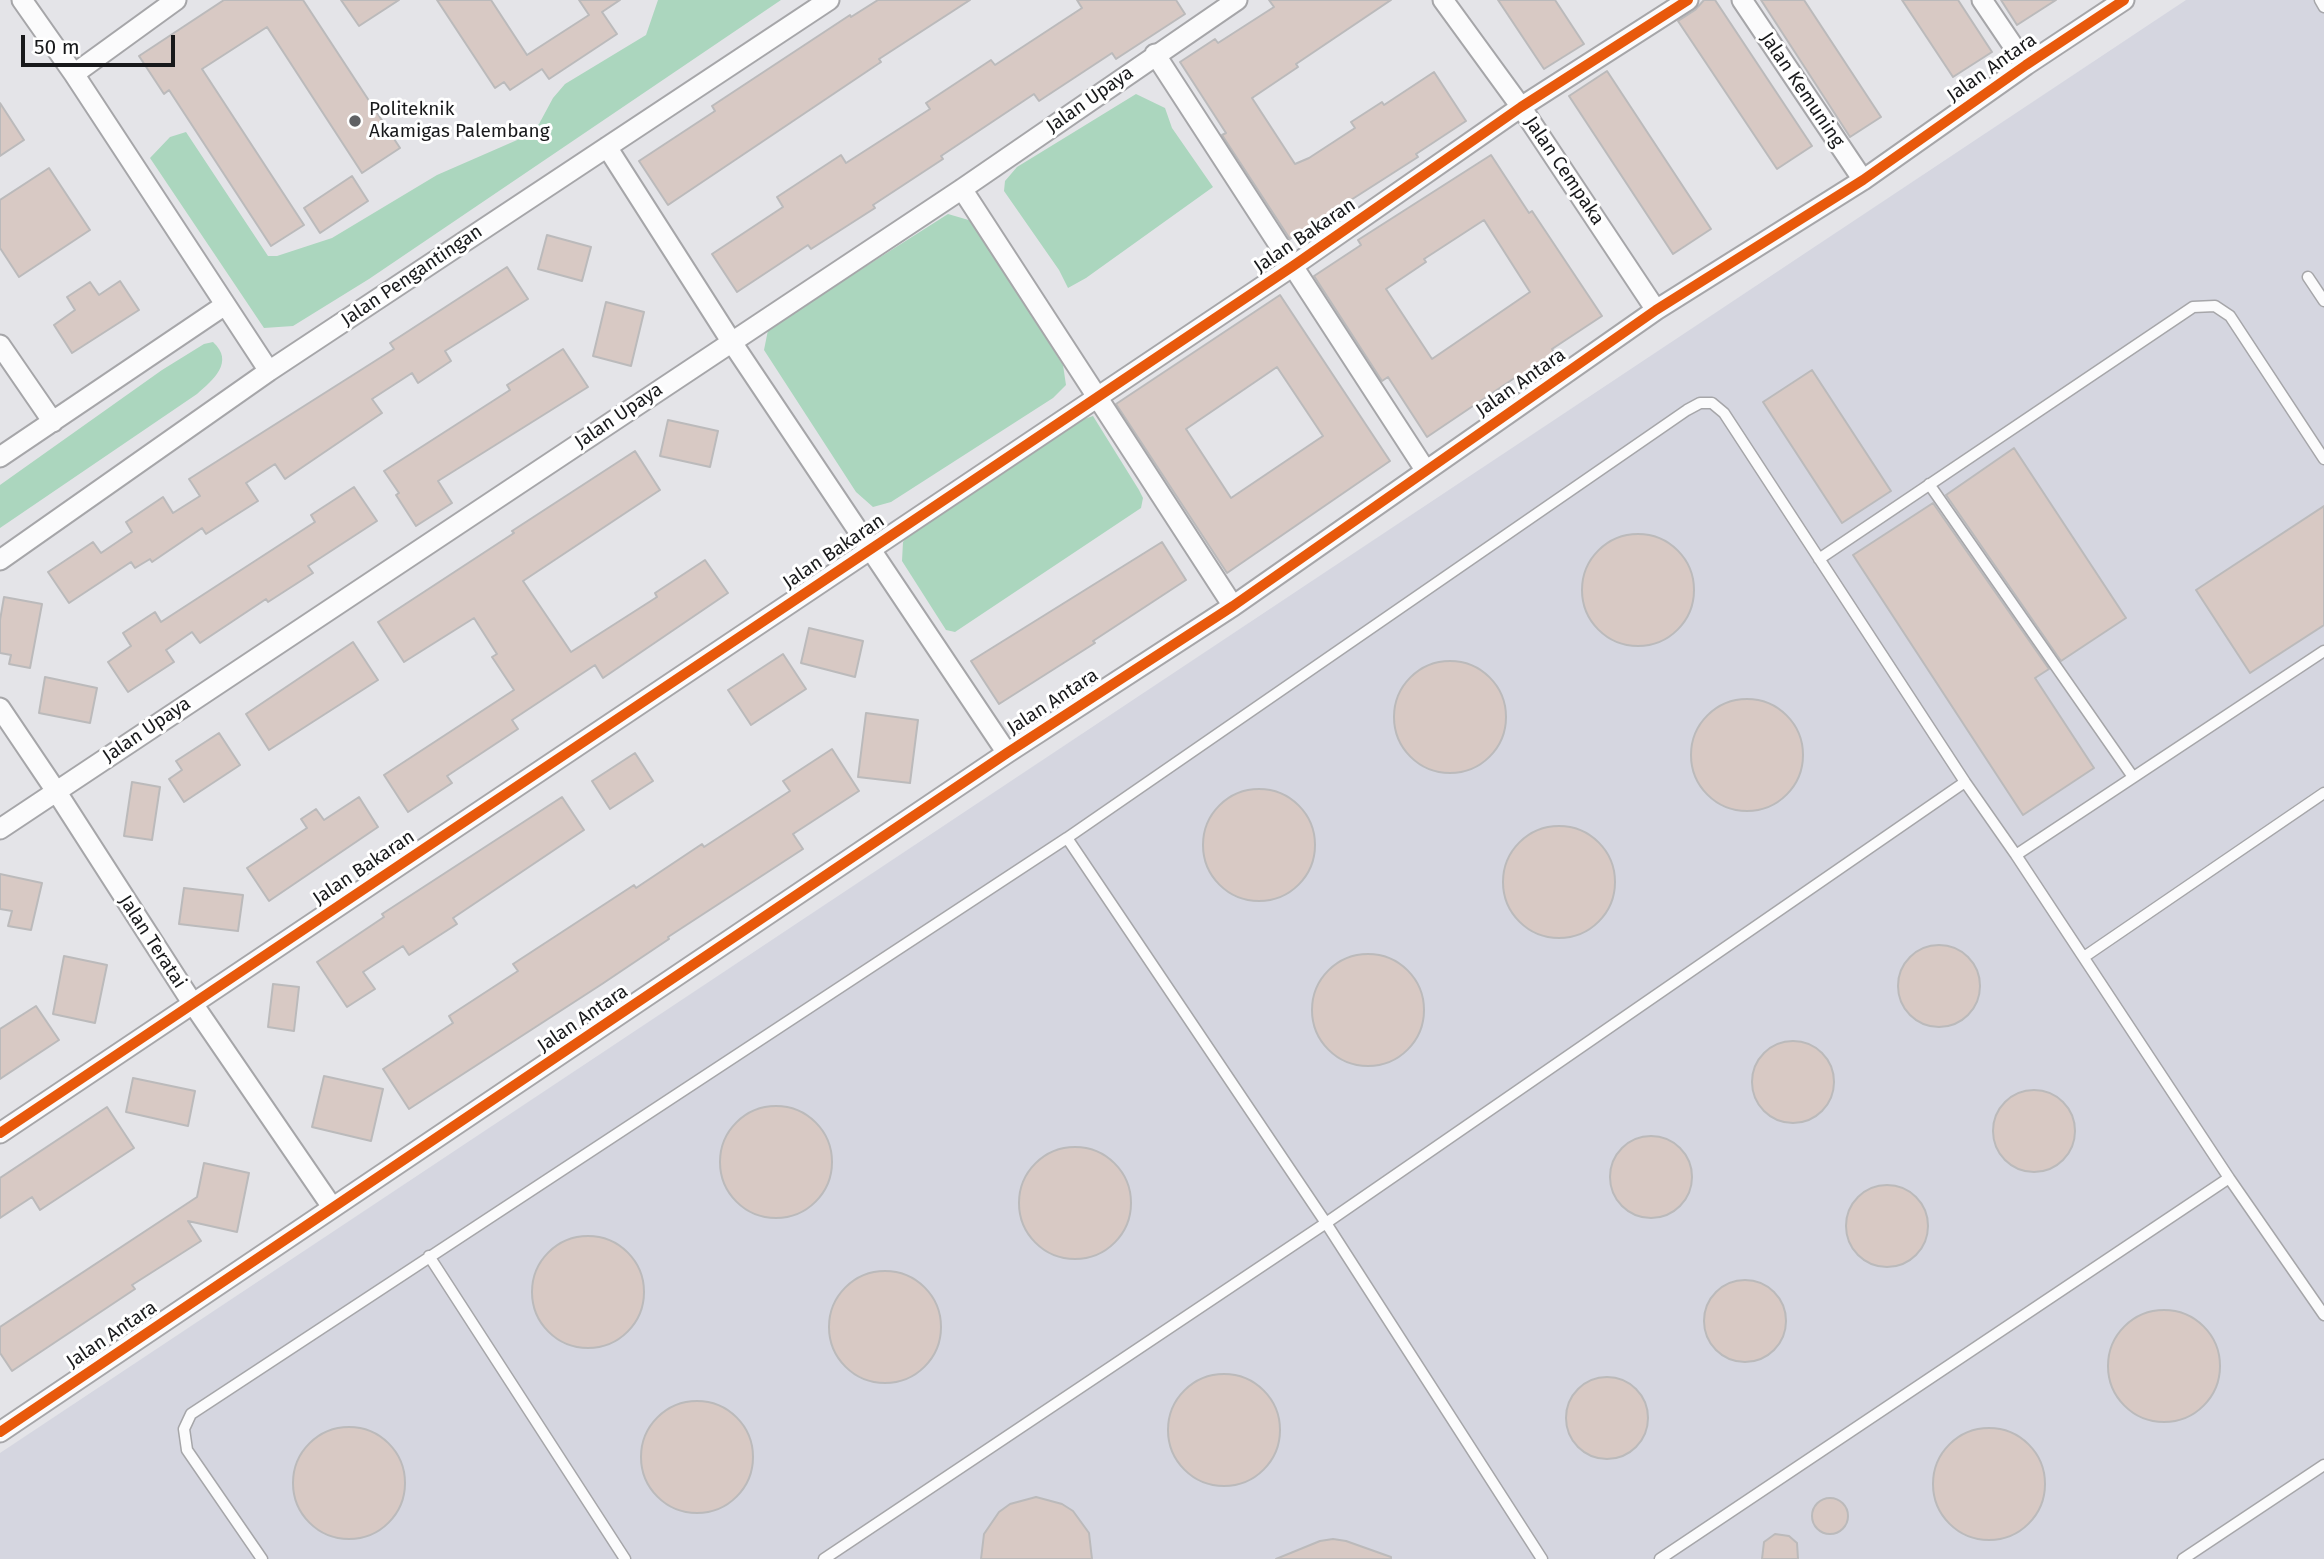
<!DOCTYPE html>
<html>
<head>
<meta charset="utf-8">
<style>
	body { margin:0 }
	#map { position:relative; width:2324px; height:1559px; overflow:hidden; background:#e4e4e8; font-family:"Fira Sans",sans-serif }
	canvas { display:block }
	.scale { position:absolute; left:21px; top:35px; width:154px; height:32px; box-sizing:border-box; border:4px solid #18191b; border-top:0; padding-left:9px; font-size:21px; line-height:24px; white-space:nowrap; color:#18191b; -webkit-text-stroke:5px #fff; paint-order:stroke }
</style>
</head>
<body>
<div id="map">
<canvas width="2324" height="1559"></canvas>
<div class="scale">50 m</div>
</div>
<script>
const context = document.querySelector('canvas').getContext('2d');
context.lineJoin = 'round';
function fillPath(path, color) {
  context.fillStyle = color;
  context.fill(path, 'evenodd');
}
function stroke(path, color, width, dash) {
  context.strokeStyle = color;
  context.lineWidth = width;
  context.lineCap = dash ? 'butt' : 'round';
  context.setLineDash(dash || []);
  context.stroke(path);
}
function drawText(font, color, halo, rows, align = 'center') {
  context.font = font + ' "Fira Sans",sans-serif';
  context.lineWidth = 6;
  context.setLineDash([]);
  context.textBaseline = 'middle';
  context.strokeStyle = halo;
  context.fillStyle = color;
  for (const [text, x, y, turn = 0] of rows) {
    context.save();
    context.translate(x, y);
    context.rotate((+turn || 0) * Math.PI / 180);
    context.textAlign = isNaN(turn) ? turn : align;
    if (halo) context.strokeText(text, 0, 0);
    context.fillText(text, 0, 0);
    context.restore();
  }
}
const built = new Path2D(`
	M2186,0H2324V1559H0V1453Z`);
const green = new Path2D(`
	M658,0H781L369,279L293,326L264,328L150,158L170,137L186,132L268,256H277L332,238L437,175L524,137L539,124L553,98L565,84L646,35Z
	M1136,94L1165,108L1172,128L1213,187L1086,278L1068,288L1059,270L1004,191L1005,181L1017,167Z
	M948,214L972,221L1063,365L1066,385L1053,398L891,502L873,507L856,492L764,350L768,330L775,324Z
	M213,342C235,362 213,380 197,394L0,528V485L162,370L204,344Z
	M1093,416L1139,490L1143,498L1141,508L955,632L946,630L902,561L903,542L912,530L1075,422Z`);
const building = new Path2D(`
	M224,0H303L400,148L362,173L267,27L202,69L304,225L271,246L169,90L164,94L139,56Z
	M341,0H399L359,26Z
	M437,0H491L527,55L589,15L579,0H620L602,12L617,34L549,79L542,69L510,90L504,82L495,88Z
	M878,0H970L879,59L881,62L668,205L639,161L715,111L712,106L850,15L851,17Z
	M1077,0H1176L1185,14L1116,59L1112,53L1039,101L1034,94L941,156L943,159L873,205L875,208L811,249L808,245L737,292L712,254L783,207L777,197L841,155L846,163L930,109L926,103L991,60L995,65L1082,8Z
	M1269,0H1391L1296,64L1298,67L1252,98L1295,164L1309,158L1355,128L1351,122L1382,102L1384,105L1434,72L1466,121L1416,154L1418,157L1290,239L1222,135L1226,133L1180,62L1215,39L1218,43L1274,7Z
	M1498,0H1555L1584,44L1544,69Z
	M1704,0H1715L1812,146L1777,169L1678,21L1695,10Z
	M1761,0H1804L1881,117L1850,137Z
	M1902,0H1958L1992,52L1953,77Z
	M2001,0H2056L2017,25Z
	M1607,71L1711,229L1673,254L1569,96Z
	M0,103L24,140L0,156Z
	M1491,155L1529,213L1532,211L1602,316L1552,349L1556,355L1518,380L1516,377L1427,437L1388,377L1382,381L1314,276L1361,245L1358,240ZM1484,220L1530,292L1432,359L1386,289L1426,262L1424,259Z
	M49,168L90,230L19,277L0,248V200Z
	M352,176L368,201L320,233L304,208Z
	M547,235L591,247L582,281L538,269Z
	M507,267L528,299L445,351L451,361L418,383L412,373L372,399L382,413L285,479L275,464L246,483L258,501L206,534L202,528L152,562L150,559L135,568L131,562L69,603L48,572L93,542L101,553L132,532L126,522L163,497L173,513L200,496L189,479L394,349L390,343Z
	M120,281L139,310L72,353L54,325L75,310L67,297L90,282L99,295Z
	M1280,295L1390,461L1227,573L1116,404ZM1277,367L1323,436L1231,498L1186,429Z
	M606,302L644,312L631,366L593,356Z
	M563,349L588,387L438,481L452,503L416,526L396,495L399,493L384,471L510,390L507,385Z
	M1812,370L1891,491L1842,523L1763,402Z
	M668,420L718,431L710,467L660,456Z
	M2014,448L2126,618L2061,661L1946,495Z
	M635,451L660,490L523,581L571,652L657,597L655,593L705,560L728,593L603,678L595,665L512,720L518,729L447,776L452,783L408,812L384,775L514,690L492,657L497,654L474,618L404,662L378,622L514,533L512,531Z
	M354,487L377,521L308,566L313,573L268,602L266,599L200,643L192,632L166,650L174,662L128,692L108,662L131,646L123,633L155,612L161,622L315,522L311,515Z
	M1933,503L2049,669L2035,678L2094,768L2023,815L1853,555Z
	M2324,506V625L2250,673L2196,590Z
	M1582 590a56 56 0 1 1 112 0a56 56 0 1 1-112 0Z
	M1162,542L1186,580L1093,641L1095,643L999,704L971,661Z
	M4,597L42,604L30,668L9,664L11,655L0,653V620Z
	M809,628L863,641L855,677L801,663Z
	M353,642L378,680L269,750L246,714Z
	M783,654L806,689L751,725L728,690Z
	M1394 717a56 56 0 1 1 112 0a56 56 0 1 1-112 0Z
	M45,677L97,688L90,723L39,713Z
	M1691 755a56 56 0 1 1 112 0a56 56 0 1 1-112 0Z
	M866,713L918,720L910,783L858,777Z
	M219,733L240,765L184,802L169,779L182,770L176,761Z
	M832,749L859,791L793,834L803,849L668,937L669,939L602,984L409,1109L383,1069L453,1023L449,1016L518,971L513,964L634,885L636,888L702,844L704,847L790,791L783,781Z
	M635,753L653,781L610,809L592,781Z
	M132,782L160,787L152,840L124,836Z
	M1203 845a56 56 0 1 1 112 0a56 56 0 1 1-112 0Z
	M359,797L378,827L269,901L247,868L307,828L301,819L316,809L324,820Z
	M562,797L584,830L453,918L457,924L409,955L403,946L363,972L375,989L347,1007L317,962L384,917L382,914Z
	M1503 882a56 56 0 1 1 112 0a56 56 0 1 1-112 0Z
	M0,874L42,883L31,930L8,926L12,911L0,909Z
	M184,888L243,895L238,931L179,924Z
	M1898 986a41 41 0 1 1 82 0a41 41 0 1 1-82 0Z
	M1312 1010a56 56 0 1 1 112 0a56 56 0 1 1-112 0Z
	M64,956L107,965L95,1023L53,1014Z
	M273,984L299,987L294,1031L268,1027Z
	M36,1006L59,1040L0,1079V1029Z
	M1752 1082a41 41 0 1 1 82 0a41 41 0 1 1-82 0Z
	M324,1076L383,1089L371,1141L312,1127Z
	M133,1078L195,1091L188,1126L126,1112Z
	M1993 1131a41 41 0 1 1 82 0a41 41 0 1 1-82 0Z
	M720 1162a56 56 0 1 1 112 0a56 56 0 1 1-112 0Z
	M107,1107L134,1148L40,1210L32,1197L0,1218V1178Z
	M1610 1177a41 41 0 1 1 82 0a41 41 0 1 1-82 0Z
	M1019 1203a56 56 0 1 1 112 0a56 56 0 1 1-112 0Z
	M204,1163L249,1173L237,1232L188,1221L201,1241L132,1285L135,1289L12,1371L0,1353V1327L197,1197Z
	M1846 1226a41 41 0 1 1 82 0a41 41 0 1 1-82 0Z
	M532 1292a56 56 0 1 1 112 0a56 56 0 1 1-112 0Z
	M829 1327a56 56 0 1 1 112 0a56 56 0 1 1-112 0Z
	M1704 1321a41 41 0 1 1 82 0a41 41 0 1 1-82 0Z
	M2108 1366a56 56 0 1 1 112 0a56 56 0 1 1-112 0Z
	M1168 1430a56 56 0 1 1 112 0a56 56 0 1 1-112 0Z
	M1566 1418a41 41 0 1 1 82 0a41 41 0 1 1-82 0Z
	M641 1457a56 56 0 1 1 112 0a56 56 0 1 1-112 0Z
	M293 1483a56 56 0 1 1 112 0a56 56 0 1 1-112 0Z
	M1933 1484a56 56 0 1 1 112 0a56 56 0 1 1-112 0Z
	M1036,1497L1062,1504L1073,1511L1089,1533L1092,1559H981L984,1534L999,1512L1010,1504Z
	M1812 1516a18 18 0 1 1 36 0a18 18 0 1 1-36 0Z
	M1775,1534L1789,1536L1797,1543L1798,1559H1762L1764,1542Z
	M1333,1539L1346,1541L1391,1557V1559H1276L1320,1541Z`);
const service = new Path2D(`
	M2320,0L2324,7
	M2308,277L2324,301
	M1929,484L2133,777
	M1819,559L2193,307L2215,306L2230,316L2324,459
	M1067,838L1326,1223L1542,1559
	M2016,855L2324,651
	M2084,957L2324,793
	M2229,1178L2324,1315
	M429,1256L625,1559
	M262,1559L187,1450L184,1429L191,1414L1067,838L1687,410L1700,403H1712L1724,413L1965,782L2016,855L2229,1178L1660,1559
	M824,1559L1326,1223L1965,782
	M2183,1559L2324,1465`);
const minor = new Path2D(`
	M22,0L74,74L269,371
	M1443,0L1521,107L1656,310
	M1742,0L1863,180
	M1982,0L2026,65
	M1155,54L1426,471
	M74,74L176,0
	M607,147L731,341L1007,753
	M962,189L1233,606
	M0,345L53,422
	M0,457L225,305
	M0,560L269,371L829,0
	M0,708L56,791L193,1004L332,1207
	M0,829L962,189L1237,0
	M0,1133L1293,266L1521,107L1688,0
	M0,1432L1007,753L1233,606L1656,310L1863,180L2026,65L2124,0`);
const cycleway = new Path2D(`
	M0,1133L1293,266L1521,107L1688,0
	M0,1432L1007,753L1233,606L1656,310L1863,180L2026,65L2124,0`);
const markers = [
	[355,121,7,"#5f6063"]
];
const streetNames = [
	["Jalan Antara",1992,68,-35],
	["Jalan Kemuning",1802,90,56],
	["Jalan Upaya",1090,100,-35],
	["Jalan Cempaka",1564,171,56],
	["Jalan Bakaran",1305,236,-34],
	["Jalan Pengantingan",412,276,-34],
	["Jalan Antara",1521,383,-35],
	["Jalan Upaya",619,416,-34],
	["Jalan Bakaran",834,552,-34],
	["Jalan Antara",1053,702,-33],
	["Jalan Upaya",147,730,-34],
	["Jalan Bakaran",364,868,-34],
	["Jalan Teratai",152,942,57],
	["Jalan Antara",583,1019,-34],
	["Jalan Antara",112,1335,-34]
];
const poiNames = [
	["Politeknik",369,110],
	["Akamigas Palembang",369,132]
];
fillPath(built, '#d5d6e0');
fillPath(green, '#abd6be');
fillPath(building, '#d8c9c4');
stroke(building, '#bbbabb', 2);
stroke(service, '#a6a6a9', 13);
stroke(minor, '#a6a6a9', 23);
stroke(service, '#fbfbfc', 10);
stroke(minor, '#fbfbfc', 19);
stroke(cycleway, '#e8590c', 10);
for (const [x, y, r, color] of markers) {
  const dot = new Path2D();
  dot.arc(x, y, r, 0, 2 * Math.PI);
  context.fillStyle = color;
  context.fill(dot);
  stroke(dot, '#fff', 2.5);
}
drawText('19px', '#18191b', '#fff', streetNames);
drawText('19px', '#18191b', '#fff', poiNames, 'left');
</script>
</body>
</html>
